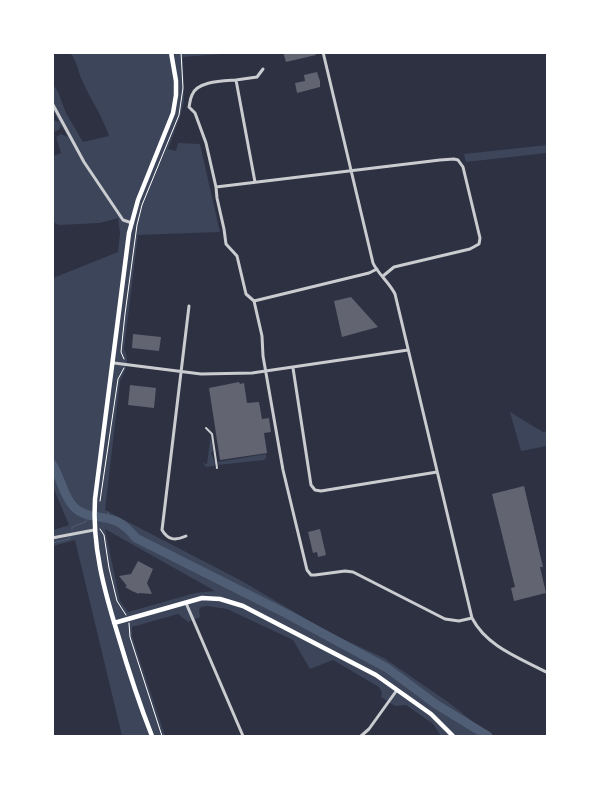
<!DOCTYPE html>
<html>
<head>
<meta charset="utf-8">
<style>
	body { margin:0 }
	#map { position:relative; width:600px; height:789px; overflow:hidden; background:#2d3142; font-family:"IBM Plex Serif",serif }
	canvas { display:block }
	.frame { position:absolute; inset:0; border:54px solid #fff; pointer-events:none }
</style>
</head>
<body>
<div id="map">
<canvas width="600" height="789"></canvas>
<div class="frame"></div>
</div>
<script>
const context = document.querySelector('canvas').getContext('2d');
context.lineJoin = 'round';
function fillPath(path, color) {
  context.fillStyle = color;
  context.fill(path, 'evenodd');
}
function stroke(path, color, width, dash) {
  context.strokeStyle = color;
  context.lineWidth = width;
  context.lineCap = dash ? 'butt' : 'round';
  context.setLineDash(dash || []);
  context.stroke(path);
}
const green = new Path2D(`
	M52,53H236L183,57L184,101L180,117L168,149L176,151L178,143L200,144L220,232L138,235L124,349C130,361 126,370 120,381L105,510L240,580L330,633L384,658L448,702L491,736H441L433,724L406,705L395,706L381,697L382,693L379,687L333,660L310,669L293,640L227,609L207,606L201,607L199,610L200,617L188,622L178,614L132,627V636L165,736H122L75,540L53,546V530L69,525L53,487V278L118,252L120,233L118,218L100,223L59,225L53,222V156L61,153L56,137L61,134L68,137L61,125L59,130L53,132V120L59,122L53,110V84L58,92L66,113L83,142L109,136C102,115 89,97 81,78C77,68 77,61 70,53L53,54ZM105,529L215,591L195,593L128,612L120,601Z
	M547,145V153L466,162L464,154Z
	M510,412L543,432L547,431V446L521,451Z
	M206,439L212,441L213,451L211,453L215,463L214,466L206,467L203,463L207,464L210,441Z
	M266,454V458L264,460L218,465L217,462Z`);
const stream = new Path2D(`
	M108,518V512
	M72,530V527L85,522L90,515
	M52,543L69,539L71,537`);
const river = new Path2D(`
	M52,464C61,477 63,496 74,507C85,519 105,515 118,522C126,526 131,532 136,538L287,614L387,668L437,705L488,736`);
const building = new Path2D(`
	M283,52H315L316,55L286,62Z
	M317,72L320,81V87L297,93L295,83L305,81L304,75Z
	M351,297L378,327L342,337L334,301Z
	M133,334L161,337L159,351L132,348Z
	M239,382L240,384L244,383L247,403L259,402L262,419L269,418L271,432L264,433L267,453L220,460L209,388Z
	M130,385L156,388L154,408L128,405Z
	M524,486L543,567H540L546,593L514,601L511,588L515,587L492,494Z
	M320,529L326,555L318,557L317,552L313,553L308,532Z
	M138,561L153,569L147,583L152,594L139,593V594L132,591L125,587L127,586L119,576L131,574Z`);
const path = new Path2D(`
	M124,359L121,352L125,314L137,225L142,205L179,115L183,88L181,52
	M100,501L118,379L124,368
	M100,529L104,535L109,568L117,601L126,615
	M129,623L130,637L162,736`);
const pedestrian = new Path2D(`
	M206,428L212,434L217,468`);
const minor = new Path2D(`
	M323,52L373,263C378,274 389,282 395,294L472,618C487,647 520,658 548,673
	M236,80C223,81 197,81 192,95C190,99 190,103 189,107L195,113L206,143L216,187L217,198L224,229L226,244L237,256L246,294L254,301L262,336L263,356L283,470L307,570L311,575H315L345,571L353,572L445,619L459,621L472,618
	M52,103L84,162L123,220L132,223
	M255,182L236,80L257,77L263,69
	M216,187L440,160L454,159L458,160L463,167L480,238L479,244L470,249L394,267L383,276
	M254,301L369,273L377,269
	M114,363L201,374L252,373L408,350
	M293,368L311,485L315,490L321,491L437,472
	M186,536C175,541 168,540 162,530L189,306
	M52,538L94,530
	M186,603L243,736
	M361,736L369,729L397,690`);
const secondary = new Path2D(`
	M114,623L202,598L220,599L243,606L376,675L431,714L453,736
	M152,736C139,703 128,669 118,635C104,590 92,546 95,499L129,233L138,200L173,113L176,95V81L171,52`);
fillPath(green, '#3c4559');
stroke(stream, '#4f5d75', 1);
stroke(river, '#4f5d75', 9);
fillPath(building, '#626471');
stroke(path, '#fff', 1);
stroke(pedestrian, '#caccd0', 2);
stroke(minor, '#caccd0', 3);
stroke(secondary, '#fff', 4.5);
</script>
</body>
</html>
